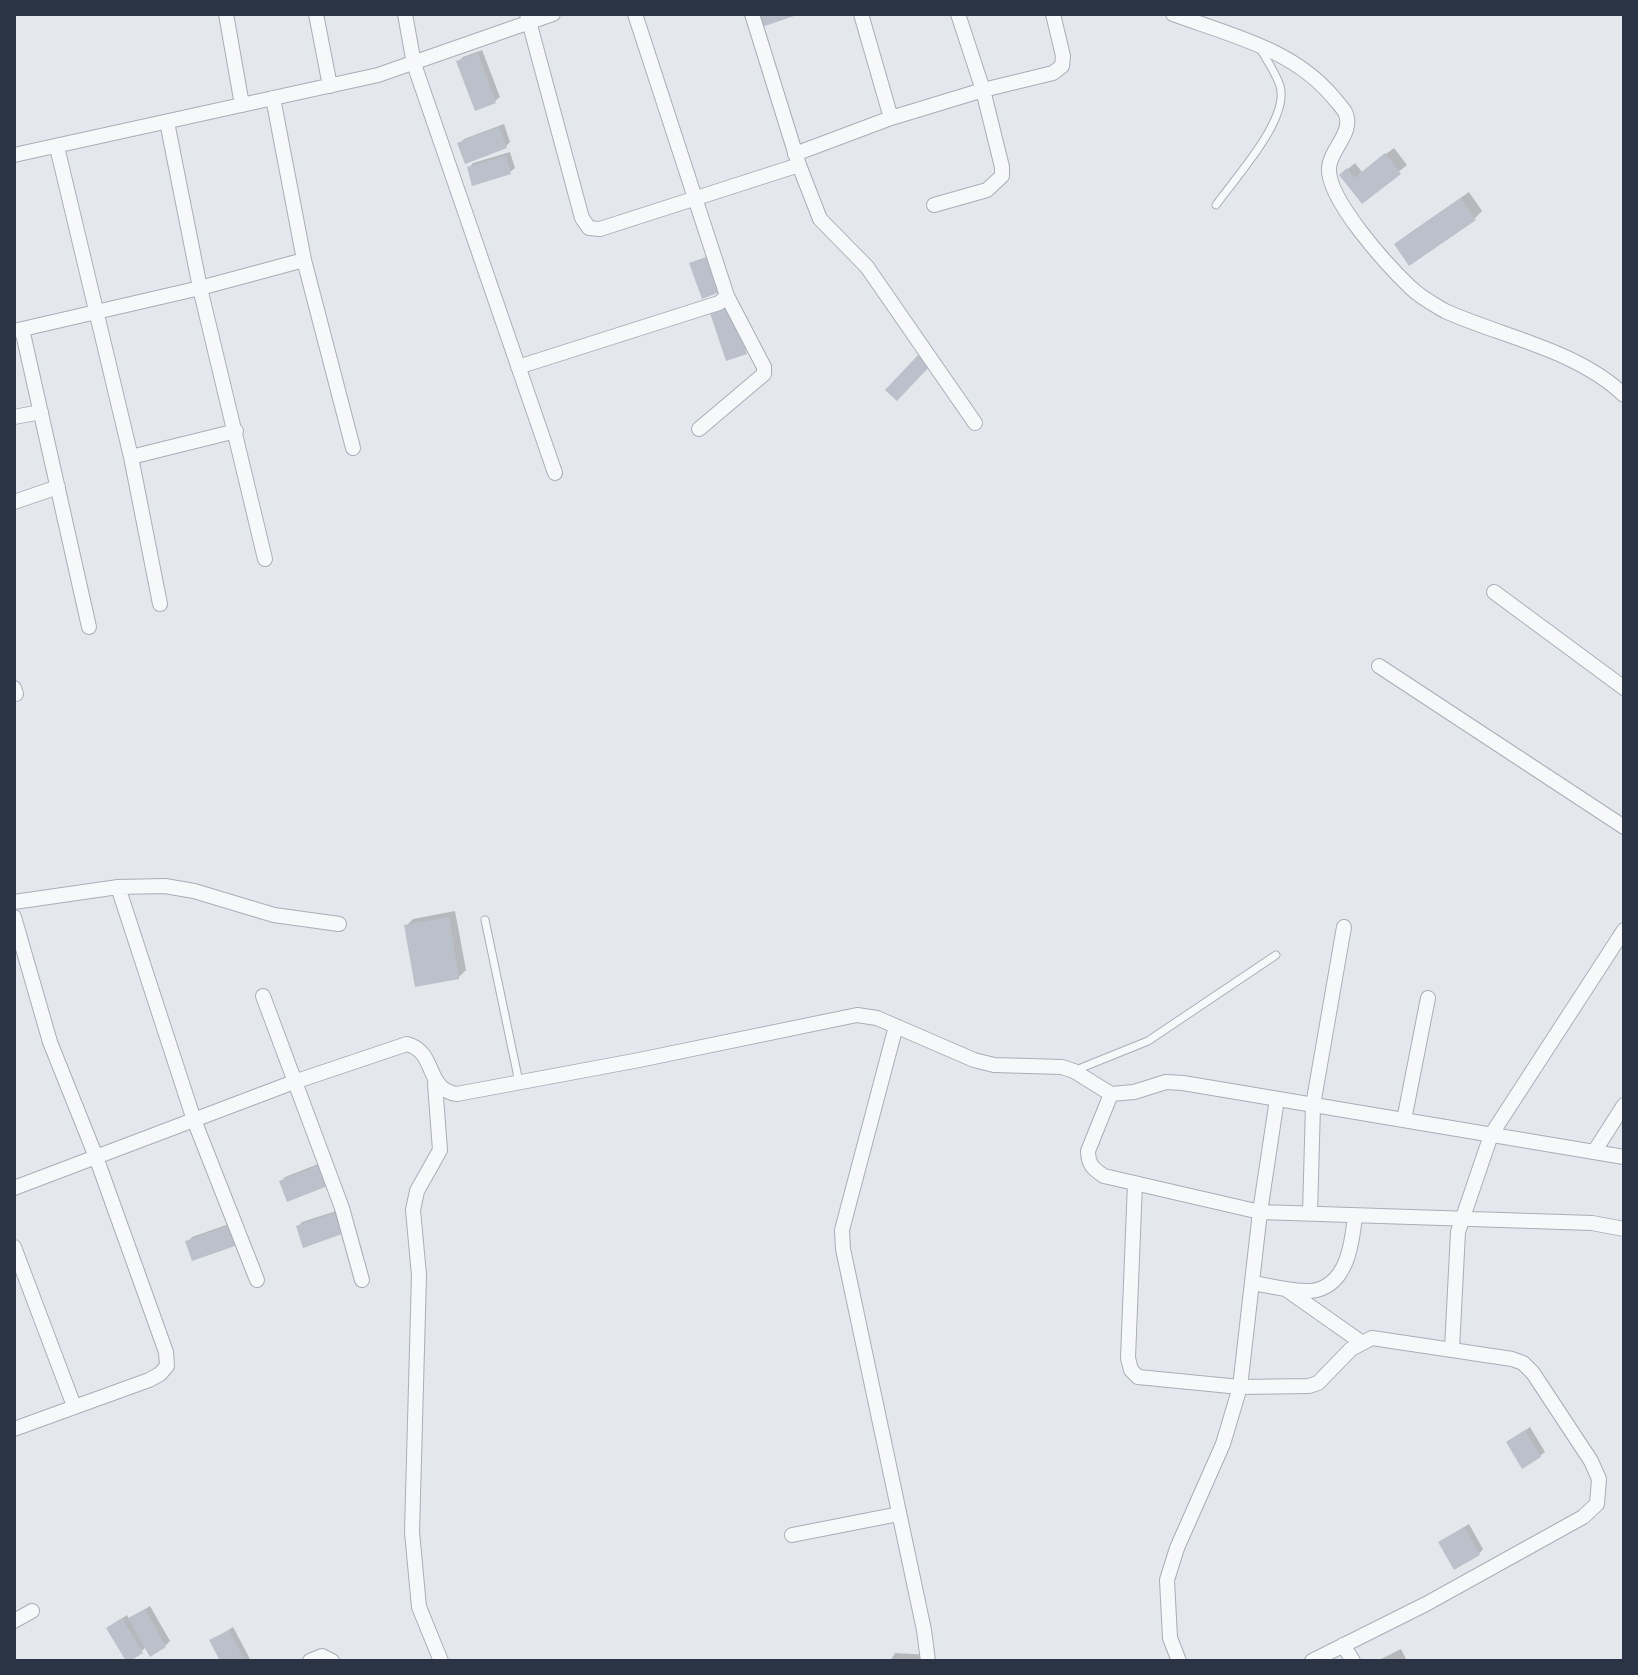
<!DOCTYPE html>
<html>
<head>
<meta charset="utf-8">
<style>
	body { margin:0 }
	#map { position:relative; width:1638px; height:1675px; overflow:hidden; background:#e4e7ec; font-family:Arial,sans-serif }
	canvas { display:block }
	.frame { position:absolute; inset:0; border:16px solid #2b3445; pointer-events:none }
</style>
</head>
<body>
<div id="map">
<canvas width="1638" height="1675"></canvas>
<div class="frame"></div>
</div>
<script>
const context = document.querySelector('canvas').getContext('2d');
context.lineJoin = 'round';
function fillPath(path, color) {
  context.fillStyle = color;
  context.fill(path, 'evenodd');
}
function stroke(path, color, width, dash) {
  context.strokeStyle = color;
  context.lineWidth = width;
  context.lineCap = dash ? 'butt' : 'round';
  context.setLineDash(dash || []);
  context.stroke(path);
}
const shadow = new Path2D(`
	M482,50L500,97L495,101L459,61L463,57Z
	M504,124L510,142L506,146L460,143L464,139Z
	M1394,148L1407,165L1362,201L1341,175L1355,163L1362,172Z
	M510,152L515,168L510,172L469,168L473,163Z
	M1469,192L1482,211L1475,218L1404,237Z
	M455,911L466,970L458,978L406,926L413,919Z
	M326,1161L333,1179L281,1182L285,1177Z
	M339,1210L345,1228L341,1233L298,1227L302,1222Z
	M232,1223L238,1240L233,1244L188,1242L192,1237Z
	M1530,1427L1545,1452L1540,1456L1508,1442Z
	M1469,1524L1483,1549L1479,1554L1440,1542Z
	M150,1606L170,1641L165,1646L146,1647L142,1651L113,1624L127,1615L129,1619Z
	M233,1627L250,1659L248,1661H222L211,1641Z
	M1401,1649L1407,1661H1379V1660Z
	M895,1653L931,1655L930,1661H890Z`);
const building = new Path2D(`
	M758,14H797V15L762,27Z
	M478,53L496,103L475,111L456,61Z
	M499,127L507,148L465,164L457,143Z
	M1385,153L1401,174L1362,204L1339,175L1347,168L1354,178Z
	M506,156L511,174L472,186L467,167Z
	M1461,198L1476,220L1409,266L1394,244Z
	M709,256L722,291L702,299L689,263Z
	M732,306L747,354L726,361L710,313Z
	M918,355L930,366L897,401L885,390Z
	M449,917L459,979L415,987L404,925Z
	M322,1164L330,1185L287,1202L279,1181Z
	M334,1213L342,1234L303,1248L296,1226Z
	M228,1226L235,1246L192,1261L185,1241Z
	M1525,1430L1541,1457L1522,1469L1506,1442Z
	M1464,1527L1480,1555L1454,1570L1438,1542Z
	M145,1609L166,1647L150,1657L128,1618Z
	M122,1618L143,1653L130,1661H126L106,1628Z
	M229,1630L245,1661H220L209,1640Z`);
const service = new Path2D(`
	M1216,205C1235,178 1290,119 1280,86C1276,73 1266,59 1259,47
	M485,920L519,1082
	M1076,1070L1148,1041L1276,955`);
const minor = new Path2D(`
	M226,14L242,105
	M316,14L330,86
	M405,14L414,64L555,473
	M527,14L582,218L589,228L600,229L799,165
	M752,14L799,165L820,219L867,267L975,423
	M861,14L891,118
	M1173,14C1230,35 1293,49 1333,97C1337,102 1342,107 1345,112C1355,132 1330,149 1329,168C1327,199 1387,265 1410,287C1420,297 1433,304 1445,311C1503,337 1577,350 1624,395
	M273,98L304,260L353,448
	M167,122L200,288L265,559
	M57,147L131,457L160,604
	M795,154L891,118L983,90L1053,73L1062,66L1063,56L1053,14
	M14,155L378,75L553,14
	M934,205L987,190L1002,176V167L983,90L958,14
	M22,329L89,627
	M14,331L200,288L304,260
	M518,367L719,303L727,296L635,14
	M14,417L41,412
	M699,429L764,374V367L727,296
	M131,457L236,431
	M14,502L58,487
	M1494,592L1624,688
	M1379,666L1624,827
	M14,688L16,694
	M118,887L194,1120L257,1280
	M14,902L118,887L165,886L194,891L274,915L339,924
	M14,917L50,1042L96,1157L166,1352L167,1366L160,1374L149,1380L14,1429
	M263,996L342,1208L362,1280
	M896,1026L842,1230L843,1249L924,1630L928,1661
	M435,1084L440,1150L417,1191L413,1210L419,1275L412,1532L419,1607L441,1661
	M1111,1094L1088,1151C1088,1164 1093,1169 1104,1176L1260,1212L1592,1223L1624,1229
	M1404,1120L1428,998
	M1594,1152L1624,1105
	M1135,1183L1128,1358L1131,1370L1138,1377L1240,1387L1309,1386L1318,1383L1351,1349L1372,1338L1512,1359L1523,1363L1533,1373L1591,1461L1599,1479L1597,1504L1583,1517L1426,1604L1312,1661
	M14,1188L294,1082L407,1044C437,1052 425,1090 457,1094L639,1060L857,1015L877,1018L974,1060L994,1065L1062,1067L1074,1071L1111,1094L1134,1092L1166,1082L1183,1083L1624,1157
	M1310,1214L1313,1105L1344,927
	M14,1247L74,1406
	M1253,1283C1271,1286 1292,1292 1310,1291C1347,1288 1352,1244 1355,1216
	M1287,1290L1361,1342
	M1452,1349L1458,1232L1491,1135L1624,930
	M792,1535L899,1514
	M14,1621L32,1611
	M1343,1645L1353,1661
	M310,1661L322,1656L332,1661
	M1179,1661L1170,1638L1167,1580L1177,1548L1223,1444L1240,1387L1260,1212L1277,1099`);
fillPath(shadow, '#0003');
fillPath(building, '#bbc0ca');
stroke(service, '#a9aeb7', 9);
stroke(minor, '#a9aeb7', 16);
stroke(service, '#f7f8fa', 7);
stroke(minor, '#f7f8fa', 14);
</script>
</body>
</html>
